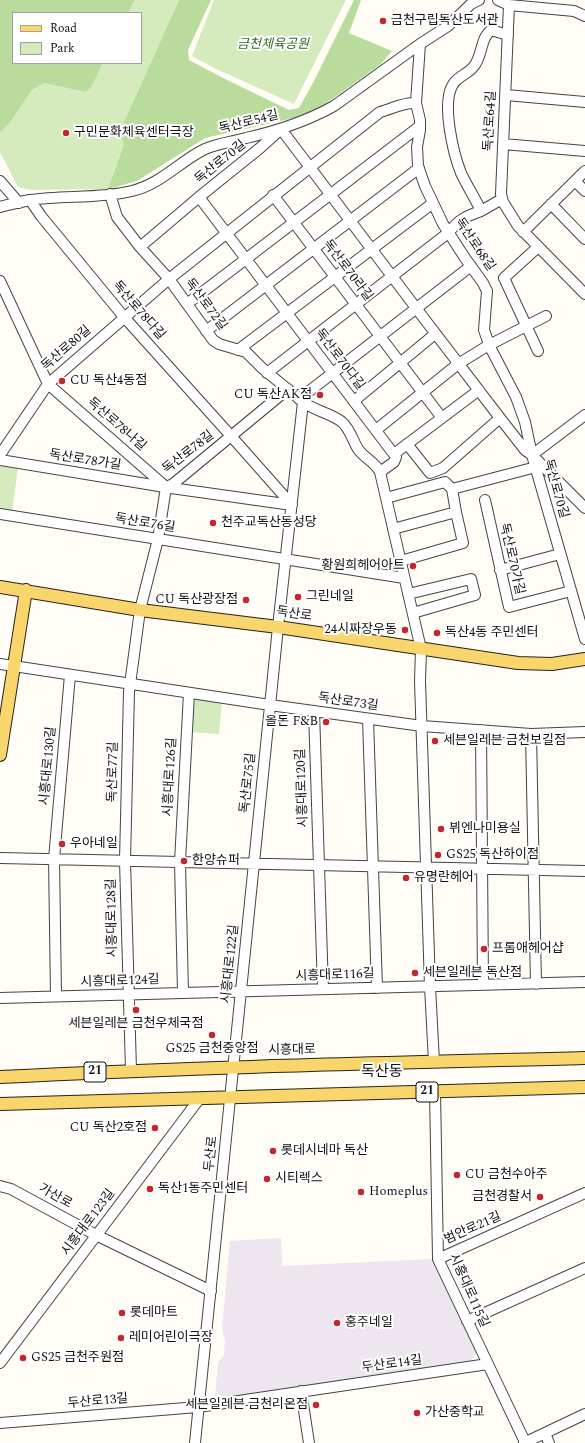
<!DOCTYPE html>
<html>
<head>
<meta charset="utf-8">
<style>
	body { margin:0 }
	#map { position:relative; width:585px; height:1443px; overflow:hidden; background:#fffdf5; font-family:Spectral,serif }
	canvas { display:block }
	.legend { position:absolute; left:12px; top:12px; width:130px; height:52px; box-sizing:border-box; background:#fff; border:1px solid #a0a0a0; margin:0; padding:5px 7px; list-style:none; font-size:12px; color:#111 }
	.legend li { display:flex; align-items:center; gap:8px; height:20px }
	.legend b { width:20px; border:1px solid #a0a0a0 }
</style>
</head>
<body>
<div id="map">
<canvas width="585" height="1443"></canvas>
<ul class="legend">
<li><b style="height:5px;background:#f9d66b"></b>Road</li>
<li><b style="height:11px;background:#d5ebbd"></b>Park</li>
</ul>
</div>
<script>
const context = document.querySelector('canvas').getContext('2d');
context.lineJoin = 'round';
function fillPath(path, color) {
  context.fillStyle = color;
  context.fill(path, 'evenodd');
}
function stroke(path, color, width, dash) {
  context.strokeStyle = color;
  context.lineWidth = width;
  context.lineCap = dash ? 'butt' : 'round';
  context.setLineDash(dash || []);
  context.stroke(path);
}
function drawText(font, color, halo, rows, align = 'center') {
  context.font = font + ' Spectral,"Noto Sans KR",serif';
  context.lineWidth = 4;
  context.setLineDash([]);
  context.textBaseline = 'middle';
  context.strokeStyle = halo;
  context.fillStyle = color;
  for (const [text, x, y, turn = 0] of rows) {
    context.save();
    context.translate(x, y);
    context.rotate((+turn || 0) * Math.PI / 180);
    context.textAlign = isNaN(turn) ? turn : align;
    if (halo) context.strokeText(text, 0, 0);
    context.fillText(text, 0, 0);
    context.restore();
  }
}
const industrial = new Path2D(`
	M281,1238L282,1266L433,1259L477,1353L471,1361L222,1398L215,1396L218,1362L224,1355L225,1341L222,1328L230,1241Z`);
const green = new Path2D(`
	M135,0H179L119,133L124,144L108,189L32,190L18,187L0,152V133L11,121L31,91L44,83L85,92L91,88L103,63H141V13H128Z
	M214,0H346L294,104L214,68L192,56Z
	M0,465L18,467L12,512L0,510Z
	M192,696L222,700L219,734L190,732Z`);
const forest = new Path2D(`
	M0,0H135L128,13H13V63H103L91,88L85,92L44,83L31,91L11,121L0,133Z
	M179,0H211L188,50L189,60L223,78L289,110L299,108L314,81L354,0H361L349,33L392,51L380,65L311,114L205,138L137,181L108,189L124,144L119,133Z`);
const minor = new Path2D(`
	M498,0L509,5L574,11L585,16
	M509,5L501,194L503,202L518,226L585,294
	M420,44L416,103L420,120V130L417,147L418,166L425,186L443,224L465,258L483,283L487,291L484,330L490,347L516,397L525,422L532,455L585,508
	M506,95L585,102
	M503,144L585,151
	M0,181L19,203
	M575,181L585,191
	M110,194L117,217L140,247L169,279L213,340L219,344L246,352L262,368L303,402C315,411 331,413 342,422C350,429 353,441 358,449C364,458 375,462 380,472L421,649L420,681L430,986L434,1062
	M273,195L442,418
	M199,197L396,457L394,462L380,472
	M30,200L41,216L124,317L231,436L292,505
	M551,204L585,239
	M0,207C10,204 20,202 30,200C63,195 99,199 132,191C161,184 180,161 205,149C219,143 232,142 246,138C277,131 307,121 334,106L420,44L448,26L471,4L479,0
	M481,211L502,199
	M523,232L585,171
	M140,247L199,197L260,148L281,129L416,308L500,418L525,450L532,455L585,639
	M0,281L48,384L166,487
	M187,304L420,126
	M206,331L419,168
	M238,350L433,203
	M538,351L504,278L538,247
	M267,373L448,233C460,219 464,217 481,211C475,198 467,186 461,173C453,153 442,105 452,86C457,75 471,74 476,63C480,56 481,48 484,40C485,37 488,33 491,30L508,35
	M299,399L471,266
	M354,401L435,334
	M376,430L458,364L489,345L546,316
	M407,444L430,473L443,468L500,418
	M394,454L479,390
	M0,455L48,384L169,279L380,112C392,109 403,102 416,103
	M532,455L585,415
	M0,460L171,488L292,505
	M386,498L445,482L452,489L536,467
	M485,500L509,607L571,591
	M0,514L404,578
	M393,529L456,512L452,489
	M401,561L463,543L456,512
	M500,570L560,554
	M408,594L471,579L475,595L413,613
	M0,664L270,705L422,726L531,734L585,732
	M314,711L323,989
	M368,719L377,988
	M481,730L483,985
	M531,734L536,984
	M0,858L585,871
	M183,993L180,862L189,693
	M56,996L54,859L70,675
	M0,998L585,982
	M131,1070L125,861L129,692L140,610L158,539L166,487L173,484L288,389
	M435,1091L438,1259L525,1442
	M0,1186L11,1189L96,1235L211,1291
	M438,1259L585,1193
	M467,1321L585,1268
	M0,1363L200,1098
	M301,1391L309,1443
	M0,1423L198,1407L488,1364
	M545,1433L549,1443
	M195,1443L278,627L303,402
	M524,1443L585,1414`);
const major = new Path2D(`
	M0,587L140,610L278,627L518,663L552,664L585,659
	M0,755L26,590
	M0,1077C195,1067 390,1063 585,1058
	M0,1104L585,1087`);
const markers = [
	[383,21,4,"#c4262e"],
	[66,133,4,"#c4262e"],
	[62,381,4,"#c4262e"],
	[320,395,4,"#c4262e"],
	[213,523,4,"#c4262e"],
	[413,566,4,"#c4262e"],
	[298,597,4,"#c4262e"],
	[246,600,4,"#c4262e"],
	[405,630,4,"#c4262e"],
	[437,633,4,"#c4262e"],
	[326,722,4,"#c4262e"],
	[435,741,4,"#c4262e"],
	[441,829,4,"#c4262e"],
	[62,844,4,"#c4262e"],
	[438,855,4,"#c4262e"],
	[184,861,4,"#c4262e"],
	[406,878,4,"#c4262e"],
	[484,949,4,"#c4262e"],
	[415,973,4,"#c4262e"],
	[136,1010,4,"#c4262e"],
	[212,1035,4,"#c4262e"],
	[155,1128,4,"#c4262e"],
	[273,1151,4,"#c4262e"],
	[457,1175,4,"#c4262e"],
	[267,1179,4,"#c4262e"],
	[150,1189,4,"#c4262e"],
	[361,1192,4,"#c4262e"],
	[540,1197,4,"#c4262e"],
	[122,1313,4,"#c4262e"],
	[337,1323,4,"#c4262e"],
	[121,1338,4,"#c4262e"],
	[23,1358,4,"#c4262e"],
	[316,1405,4,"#c4262e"],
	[417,1413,4,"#c4262e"]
];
const shields = [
	[95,1072,22],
	[427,1092,22]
];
const shieldNames = [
	["21",95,1072],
	["21",427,1092]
];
const poiNames = [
	["금천구립독산도서관",391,21],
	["구민문화체육센터극장",74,133],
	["CU 독산4동점",70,381],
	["CU 독산AK점",312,395,"right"],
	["천주교독산동성당",221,523],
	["황원희헤어아트",405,566,"right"],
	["그린네일",306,597],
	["CU 독산광장점",238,600,"right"],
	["24시짜장우동",397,630,"right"],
	["독산4동 주민센터",445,633],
	["올돈 F&B",318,722,"right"],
	["세븐일레븐 금천보길점",443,741],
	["뷔엔나미용실",449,829],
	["우아네일",70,844],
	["GS25 독산하이점",446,855],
	["한양슈퍼",192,861],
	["유명란헤어",414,878],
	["프롬애헤어샵",492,949],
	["세븐일레븐 독산점",423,973],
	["세븐일레븐 금천우체국점",136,1024,"center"],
	["GS25 금천중앙점",212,1049,"center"],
	["CU 독산2호점",147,1128,"right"],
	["롯데시네마 독산",281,1151],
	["CU 금천수아주",465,1175],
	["시티렉스",275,1179],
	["독산1동주민센터",158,1189],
	["Homeplus",369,1192],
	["금천경찰서",532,1197,"right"],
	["롯데마트",130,1313],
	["홍주네일",345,1323],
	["레미어린이극장",129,1338],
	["GS25 금천주원점",31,1358],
	["세븐일레븐 금천리온점",308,1405,"right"],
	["가산중학교",425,1413]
];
const parkNames = [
	["금천체육공원",273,45]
];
const streetNames = [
	["독산로64길",491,121,-87],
	["독산로54길",249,123,-14],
	["독산로70길",221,163,-39],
	["독산로68길",474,245,56],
	["독산로70라길",347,271,53],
	["독산로72길",205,305,53],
	["독산로78다길",138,311,49],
	["독산로80길",67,349,-41],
	["독산로70다길",339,360,53],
	["독산로78나길",116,425,41],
	["독산로78길",189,453,-38],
	["독산로78가길",85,461,9],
	["독산로70길",555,489,74],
	["독산로76길",145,524,9],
	["독산로70가길",511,559,77],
	["독산로",294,615,8],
	["독산로73길",348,703,8],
	["시흥대로130길",49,766,-85],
	["독산로77길",114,772,-89],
	["시흥대로126길",171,777,-87],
	["독산로75길",249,783,-84],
	["시흥대로120길",303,788,-92],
	["시흥대로128길",113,918,-91],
	["시흥대로122길",231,964,-84],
	["시흥대로116길",335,976,-2],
	["시흥대로124길",120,982,-2],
	["시흥대로",292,1051,-1],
	["두산로",212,1154,-84],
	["가산로",55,1197,29],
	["시흥대로123길",89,1223,-53],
	["범안로21길",473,1229,-24],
	["시흥대로115길",468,1291,66],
	["두산로14길",392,1365,-8],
	["두산로13길",98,1402,-5]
];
const quarterNames = [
	["독산동",382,1073]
];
fillPath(industrial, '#eee6ef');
fillPath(green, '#d5ebbd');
fillPath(forest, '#b9dc9c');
stroke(minor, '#444', 12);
stroke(major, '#222', 14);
stroke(minor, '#fff', 10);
stroke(major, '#f9d66b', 12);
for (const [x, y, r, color] of markers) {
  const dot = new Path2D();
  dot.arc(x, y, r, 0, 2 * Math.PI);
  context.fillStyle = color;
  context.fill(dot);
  stroke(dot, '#fff', 1.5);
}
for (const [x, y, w] of shields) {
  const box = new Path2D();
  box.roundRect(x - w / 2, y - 10, w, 20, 3);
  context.fillStyle = '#fff';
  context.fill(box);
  stroke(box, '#111', 1);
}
drawText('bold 12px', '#111', null, shieldNames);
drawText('13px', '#111', '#fff', poiNames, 'left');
drawText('italic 13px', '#2f6b1f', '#fff', parkNames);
drawText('13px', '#111', '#fff', streetNames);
drawText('15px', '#111', '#fff', quarterNames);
</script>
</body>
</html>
